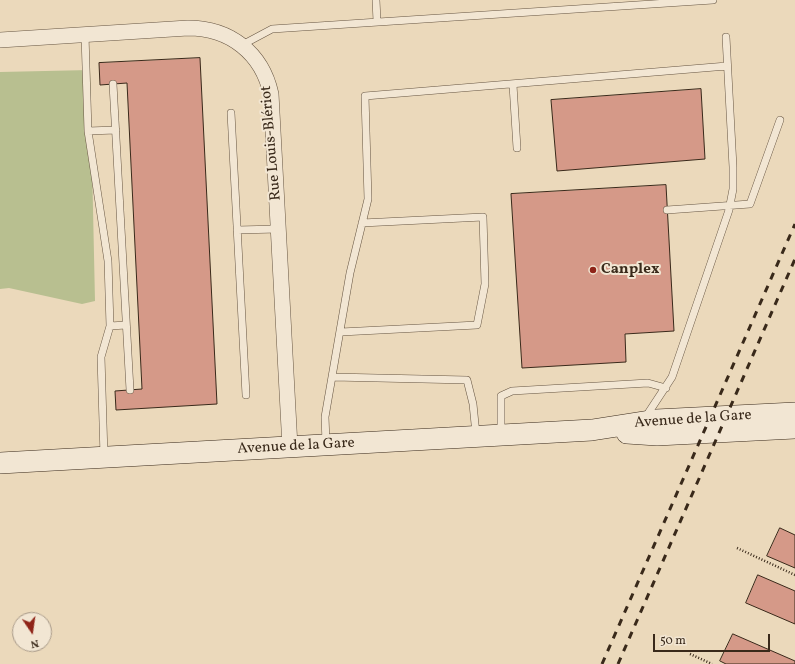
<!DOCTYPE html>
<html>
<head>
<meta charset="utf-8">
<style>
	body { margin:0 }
	#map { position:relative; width:795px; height:664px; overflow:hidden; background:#ebd9bb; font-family:Vollkorn,serif }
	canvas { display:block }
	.north { position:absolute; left:12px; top:612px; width:40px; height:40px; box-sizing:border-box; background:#f2e6d3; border:1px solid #a89a89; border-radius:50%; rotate:167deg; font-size:11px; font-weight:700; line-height:16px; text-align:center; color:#39291a }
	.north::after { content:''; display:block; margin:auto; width:14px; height:18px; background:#8f2418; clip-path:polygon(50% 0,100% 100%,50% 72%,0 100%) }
	.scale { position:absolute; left:653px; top:634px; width:117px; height:18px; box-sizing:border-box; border:2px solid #39291a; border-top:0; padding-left:5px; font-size:12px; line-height:14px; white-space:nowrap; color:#39291a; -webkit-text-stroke:3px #f2e6d3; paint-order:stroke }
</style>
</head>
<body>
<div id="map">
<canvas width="795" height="664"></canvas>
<div class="north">N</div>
<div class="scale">50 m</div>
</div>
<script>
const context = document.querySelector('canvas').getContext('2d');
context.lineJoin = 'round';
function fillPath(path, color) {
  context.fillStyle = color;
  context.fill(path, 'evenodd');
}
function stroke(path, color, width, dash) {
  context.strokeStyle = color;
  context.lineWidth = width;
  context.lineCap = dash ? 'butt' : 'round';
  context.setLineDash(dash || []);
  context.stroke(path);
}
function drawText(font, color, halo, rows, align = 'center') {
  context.font = font + ' Vollkorn,serif';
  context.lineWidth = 4;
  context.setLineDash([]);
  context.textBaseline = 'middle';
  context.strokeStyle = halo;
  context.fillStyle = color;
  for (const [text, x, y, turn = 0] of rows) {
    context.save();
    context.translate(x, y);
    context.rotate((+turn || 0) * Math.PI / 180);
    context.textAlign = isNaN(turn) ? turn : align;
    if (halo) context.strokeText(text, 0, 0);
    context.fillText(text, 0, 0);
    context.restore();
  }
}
const green = new Path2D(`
	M90,70L95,301L82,304L9,288L0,289V72Z`);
const building = new Path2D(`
	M200,58L217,404L116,410L115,391L142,389L127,83L100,85L99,63Z
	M701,89L705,159L557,171L551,100Z
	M666,185L674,331L625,334L626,362L522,368L511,194Z
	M780,528L795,535V568L767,556Z
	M758,575L795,591V624L746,603Z
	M733,634L795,661V664H726L720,661Z`);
const path = new Path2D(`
	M737,548L795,575
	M690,654L712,664`);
const lane = new Path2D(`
	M376,0L377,21
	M85,35L88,131L108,261L110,326L101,357L104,456
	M242,45L272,29L713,0
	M113,84L130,390
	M513,85L517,148
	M231,113L246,395
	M88,131L116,130
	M667,210L750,204L780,120
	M237,230L278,229
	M110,326L126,325
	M341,332L477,325L485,284L483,217L362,223
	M333,377L467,380L473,404L476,434
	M645,418L672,377L729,210L733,189V167L726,37
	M501,433V396L512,391L648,383L666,388
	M326,442L325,417L350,273L368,199L365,96L727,66`);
const street = new Path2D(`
	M0,40L188,28C230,28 262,53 271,94L290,447`);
const secondary = new Path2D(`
	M627,433L657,435L795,428
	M0,463L592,430L656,420L795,413`);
const rail = new Path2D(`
	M602,664L795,224
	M618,664L795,259`);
const markers = [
	[593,270,4,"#8f2418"]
];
const streetNames = [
	["Rue Louis-Blériot",272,143,-95],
	["Avenue de la Gare",693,420,-4],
	["Avenue de la Gare",296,447,-3]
];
const poiNames = [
	["Canplex",601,270]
];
fillPath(green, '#b8bf90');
fillPath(building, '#d59988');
stroke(building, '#39291a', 1);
stroke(lane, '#665542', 8);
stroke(street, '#665542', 16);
stroke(secondary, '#39291a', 22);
stroke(path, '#39291a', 2.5, [1, 2]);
stroke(lane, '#f2e6d3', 7);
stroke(street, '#f2e6d3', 15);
stroke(secondary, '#f2e6d3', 21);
stroke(rail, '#39291a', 3, [7, 7]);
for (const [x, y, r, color] of markers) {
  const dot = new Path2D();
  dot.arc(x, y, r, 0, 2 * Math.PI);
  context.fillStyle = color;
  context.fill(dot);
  stroke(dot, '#f2e6d3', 1.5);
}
drawText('15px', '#39291a', '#f2e6d3', streetNames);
drawText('bold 15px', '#39291a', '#f2e6d3', poiNames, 'left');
</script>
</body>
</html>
